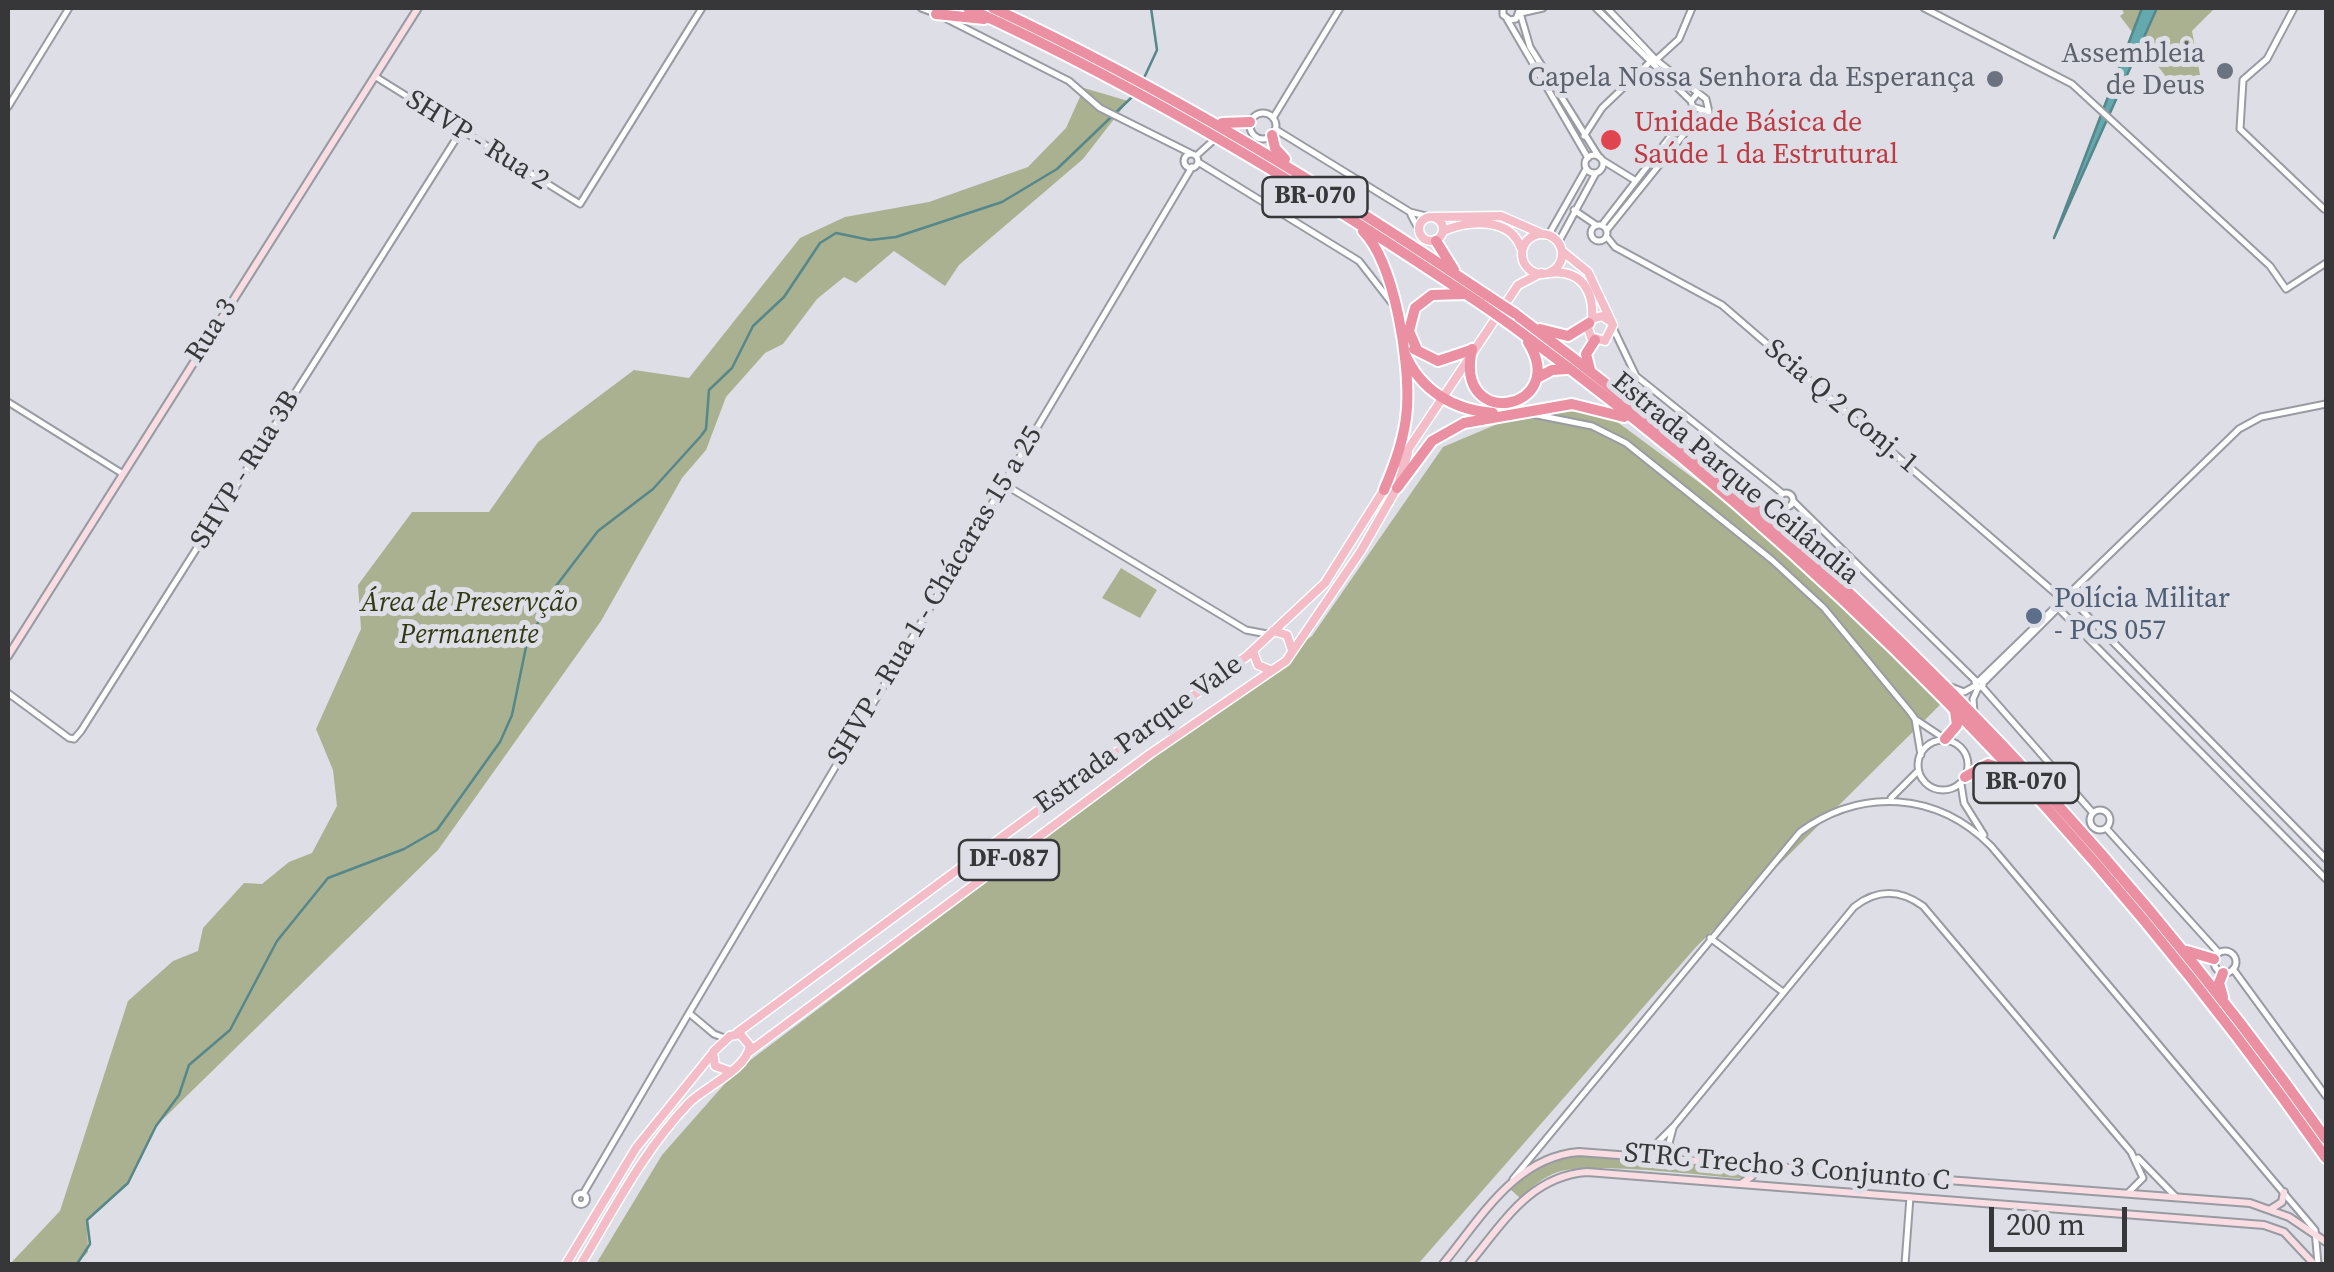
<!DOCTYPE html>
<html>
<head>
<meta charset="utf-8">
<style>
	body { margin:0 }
	#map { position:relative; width:2334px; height:1272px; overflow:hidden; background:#dddee6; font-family:"Source Serif 4",serif }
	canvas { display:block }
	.frame { position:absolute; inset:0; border:10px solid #37373a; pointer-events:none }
	.scale { position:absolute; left:1989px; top:1207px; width:138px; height:45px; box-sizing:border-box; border:5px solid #37373a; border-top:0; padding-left:12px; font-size:30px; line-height:35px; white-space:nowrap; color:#37373a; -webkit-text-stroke:8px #dddee6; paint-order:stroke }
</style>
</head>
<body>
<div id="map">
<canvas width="2334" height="1272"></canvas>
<div class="frame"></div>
<div class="scale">200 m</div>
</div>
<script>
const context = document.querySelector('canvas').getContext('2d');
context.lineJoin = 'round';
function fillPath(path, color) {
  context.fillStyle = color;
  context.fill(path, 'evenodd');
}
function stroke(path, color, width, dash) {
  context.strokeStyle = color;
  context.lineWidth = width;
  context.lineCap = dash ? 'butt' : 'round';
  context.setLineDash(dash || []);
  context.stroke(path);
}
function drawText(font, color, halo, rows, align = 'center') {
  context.font = font + ' "Source Serif 4",serif';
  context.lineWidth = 10;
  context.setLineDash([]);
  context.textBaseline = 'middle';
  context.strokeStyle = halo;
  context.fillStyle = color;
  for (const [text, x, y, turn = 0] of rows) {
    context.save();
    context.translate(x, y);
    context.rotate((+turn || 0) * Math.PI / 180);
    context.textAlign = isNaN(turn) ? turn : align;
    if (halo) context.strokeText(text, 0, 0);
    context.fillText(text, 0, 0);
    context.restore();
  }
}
const green = new Path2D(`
	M2121,8H2215L2192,31L2200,75L2178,86L2170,82L2120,16L2124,13Z
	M1084,88L1128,101L1083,159L959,265L945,286L894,251L856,283L844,277L817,299L783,344L765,353L726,397L706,450L682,478L601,621L438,850L156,1126L128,1183L87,1220L88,1252L77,1264H10L60,1211L128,1001L173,961L198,951L203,928L244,883L262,884L289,862L312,853L337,806L333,770L316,729L361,629L358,585L412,512H489L538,442L634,370L689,378L800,238L845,217L929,202L1028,167L1066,128Z
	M1601,410L1788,548L1950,695L1696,947L1418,1264H596L662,1155L736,1071L1312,636L1443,447L1521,414Z
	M1121,568L1157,590L1140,618L1102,598Z
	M1586,1155L1747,1168L1750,1173L1746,1179C1707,1176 1589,1161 1558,1172C1543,1177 1532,1187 1520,1198L1510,1189C1534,1166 1553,1158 1586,1155Z`);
const water = new Path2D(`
	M2142,8H2157L2054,238Z`);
const stream = new Path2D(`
	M1144,78L1157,50L1151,8
	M77,1264L90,1244L87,1220L128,1183L156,1126L179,1095L189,1065L230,1030L277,941L328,878L404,849L437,830L500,742L512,715L526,647L556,586L598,531L653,489L701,436L706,429L709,390L732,368L753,326L784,297L820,243L836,233L870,240L896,237L1002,202L1057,169L1132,97`);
const tertiary = new Path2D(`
	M921,8L937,14
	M1503,8V15L1510,20L1516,19L1520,8
	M1596,8L1691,101
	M1607,8L1656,60L1706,99L1709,112L1693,107L1691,101L1696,95
	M1924,8L2072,84L2270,266L2286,289L2326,263
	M2294,8L2267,59L2243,80L2240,129L2324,209
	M1520,13L1530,47L1599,157
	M1521,13L1543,8
	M947,19L1069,81L1100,108L1192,154
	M1507,19L1588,158
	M1656,60L1679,39L1692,8
	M376,77L580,204L702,8
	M8,107L69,8
	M1250 126a13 13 0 1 1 26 0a13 13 0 1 1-26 0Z
	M1273,118L1340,8
	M1275,129L1410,212L1430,217
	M1584,136L1602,108L1650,62
	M1184 161a7 7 0 1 1 14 0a7 7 0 1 1-14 0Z
	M1585 164a9 9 0 1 1 18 0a9 9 0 1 1-18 0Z
	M1196,156L1216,138
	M1602,160L1636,181
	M1198,162L1359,261L1391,302
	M1574,210L1596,225
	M1411,215L1419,230
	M1591 233a8 8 0 1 1 16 0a8 8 0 1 1-16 0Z
	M1602,225L1693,107
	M1607,230L1701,113
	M1548,236L1586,169
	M1607,237L1615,247L1722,305L2061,598
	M1558,243L1596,173
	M1613,328L1636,376L1782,493
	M8,402L123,474
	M1532,414L1592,426L1626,443L1772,560L1824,608L1910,712L1915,719L1921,755
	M1002,483L1246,630L1267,634
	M1779 500a7 7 0 1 1 14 0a7 7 0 1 1-14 0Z
	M1793,501L1976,681
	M2067,595L2326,859
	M2056,606L2326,879
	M1980,680L1975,682L1978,688L1983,685L1980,680L2239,429L2261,417L2326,404
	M1983,683L2077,589
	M1951,687L1964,692L1975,686
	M1983,688L2093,813
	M8,693L69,738L74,739L81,731L461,131
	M1974,712L1973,699L1978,688
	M1915,719L1945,739
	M1918 765a25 25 0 1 1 50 0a25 25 0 1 1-50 0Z
	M1961,784L1964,803L1984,835
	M1891,798L1918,771
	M2090 820a10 10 0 1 1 20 0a10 10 0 1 1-20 0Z
	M2106,828L2219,953
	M1710,938L1783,992
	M2214 962a11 11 0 1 1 22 0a11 11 0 1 1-22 0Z
	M2233,969L2326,1096
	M727,1039L714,1034L689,1013L1192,167
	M1673,1128L1669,1143L1676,1159
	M1635,1155L1657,1143L1674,1126L1854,907C1877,889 1899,889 1923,906L2131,1152L2143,1178L2128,1193
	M2138,1158L2176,1197
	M1513,1179L1800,832C1862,787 1937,792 1991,846L2315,1230L2318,1264
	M575.5 1199a5.5 5.5 0 1 1 11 0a5.5 5.5 0 1 1-11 0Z
	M583,1194L689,1013
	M1905,1264L1910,1197`);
const secondary = new Path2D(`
	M8,656L418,8
	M1741,1184L1752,1176L1748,1165
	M2271,1209L2282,1202L2284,1192
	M1443,1264C1481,1218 1515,1157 1579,1152L2250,1203L2289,1217L2326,1242
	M1469,1264C1503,1223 1530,1176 1587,1172L2264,1225L2284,1232L2314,1264`);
const primary = new Path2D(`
	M1419 229a12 12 0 1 1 24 0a12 12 0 1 1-24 0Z
	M1434,217L1501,216L1540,233
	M1443,231C1470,220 1510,217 1521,248
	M1522 254a20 20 0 1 1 40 0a20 20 0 1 1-40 0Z
	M1562,251L1588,272L1613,325L1605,341L1591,337L1588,328L1592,319L1602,316L1610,321
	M1549,273C1581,269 1594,290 1592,319
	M1399,463L1518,285L1541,273
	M1273,631L1287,635L1292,650
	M1253,651L1258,665L1270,670
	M737,1033L1247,656L1325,583L1385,488
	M749,1052L1150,754L1286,661L1361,551L1397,488L1408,453
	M566,1264L636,1148L712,1054
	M581,1264C614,1209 644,1150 689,1103C706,1086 746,1070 750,1046L740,1034L730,1036L713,1052L715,1066L729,1071`);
const motorway = new Path2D(`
	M968,8C1149,91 1319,195 1484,306
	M993,8C1167,89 1329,189 1488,296
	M936,14L984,19
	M1222,123L1250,122
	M1272,135L1275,148L1285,159
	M1363,231C1395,264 1410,362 1407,408C1405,437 1395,464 1384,490
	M1436,241L1454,270
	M1514,313C1830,549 2098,818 2326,1139
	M1511,325C1829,556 2100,838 2326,1158
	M1540,329L1568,336L1589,323
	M1414,349L1438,361L1471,350
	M1472,349C1453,433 1571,410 1528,342
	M1417,350L1409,331L1415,308L1432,295L1464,294
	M1405,354C1421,391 1454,410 1493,413
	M1590,370L1586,354L1595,340
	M1537,378L1552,370L1567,369
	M1397,488L1432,441L1464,423L1572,404L1624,417
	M1945,739L1957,725L1955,711
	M1965,777L1988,764L2013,773
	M2187,951L2214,959
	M2223,973L2219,983L2223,997`);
const motorwayBridge = new Path2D(`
	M1488,296L1514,313
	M1484,306L1511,325`);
const markers = [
	[2225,71,10,"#6b7280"],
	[1995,79,10,"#6b7280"],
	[1611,140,12,"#e0444e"],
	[2034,616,10,"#5c6f8a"]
];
const shields = [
	[1315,197,105],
	[2026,783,105],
	[1009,860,100]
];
const shieldNames = [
	["BR-070",1315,197],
	["BR-070",2026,783],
	["DF-087",1009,860]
];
const worshipNames = [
	["Assembleia",2205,55],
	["de Deus",2205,87],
	["Capela Nossa Senhora da Esperança",1975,79]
];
const healthNames = [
	["Unidade Básica de",1634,124],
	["Saúde 1 da Estrutural",1634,156]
];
const streetNames = [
	["SHVP - Rua 2",477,141,32],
	["Rua 3",212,331,-57],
	["Scia Q 2 Conj. 1",1841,407,40],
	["SHVP - Rua 3B",246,470,-58],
	["Estrada Parque Ceilândia",1735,479,40],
	["SHVP - Rua 1 - Chácaras 15 a 25",936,596,-59],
	["Estrada Parque Vale",1139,735,-36],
	["STRC Trecho 3 Conjunto C",1787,1168,5]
];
const serviceNames = [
	["Polícia Militar",2054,600],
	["- PCS 057",2054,632]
];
const parkNames = [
	["Área de Preservção",469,604],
	["Permanente",469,636]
];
fillPath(green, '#a9b191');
fillPath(water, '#64a9ad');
stroke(water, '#56878a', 2.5);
stroke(stream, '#56878a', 2.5);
stroke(tertiary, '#999ba2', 9);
stroke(secondary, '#999ba2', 10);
stroke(primary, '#fff', 11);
stroke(motorway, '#fff', 14);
stroke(tertiary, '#fff', 5);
stroke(secondary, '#f9dde3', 6);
stroke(primary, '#f3bcc7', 8);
stroke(motorway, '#eb8fa2', 10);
stroke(motorwayBridge, '#fff', 14, []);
stroke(motorwayBridge, '#eb8fa2', 10);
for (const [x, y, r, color] of markers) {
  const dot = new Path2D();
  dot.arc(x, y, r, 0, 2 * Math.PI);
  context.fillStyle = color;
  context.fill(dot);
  stroke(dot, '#dddee6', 4);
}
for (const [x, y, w] of shields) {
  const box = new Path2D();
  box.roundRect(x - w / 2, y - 20, w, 40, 8);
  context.fillStyle = '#dddee6';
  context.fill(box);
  stroke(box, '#37373a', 2.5);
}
drawText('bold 25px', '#37373a', null, shieldNames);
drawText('28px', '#5b616d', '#dddee6', worshipNames, 'right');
drawText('28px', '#be3a42', '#dddee6', healthNames, 'left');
drawText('28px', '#37373a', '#dddee6', streetNames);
drawText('28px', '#4e5e75', '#dddee6', serviceNames, 'left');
drawText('italic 28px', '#313912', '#dddee6', parkNames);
</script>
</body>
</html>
